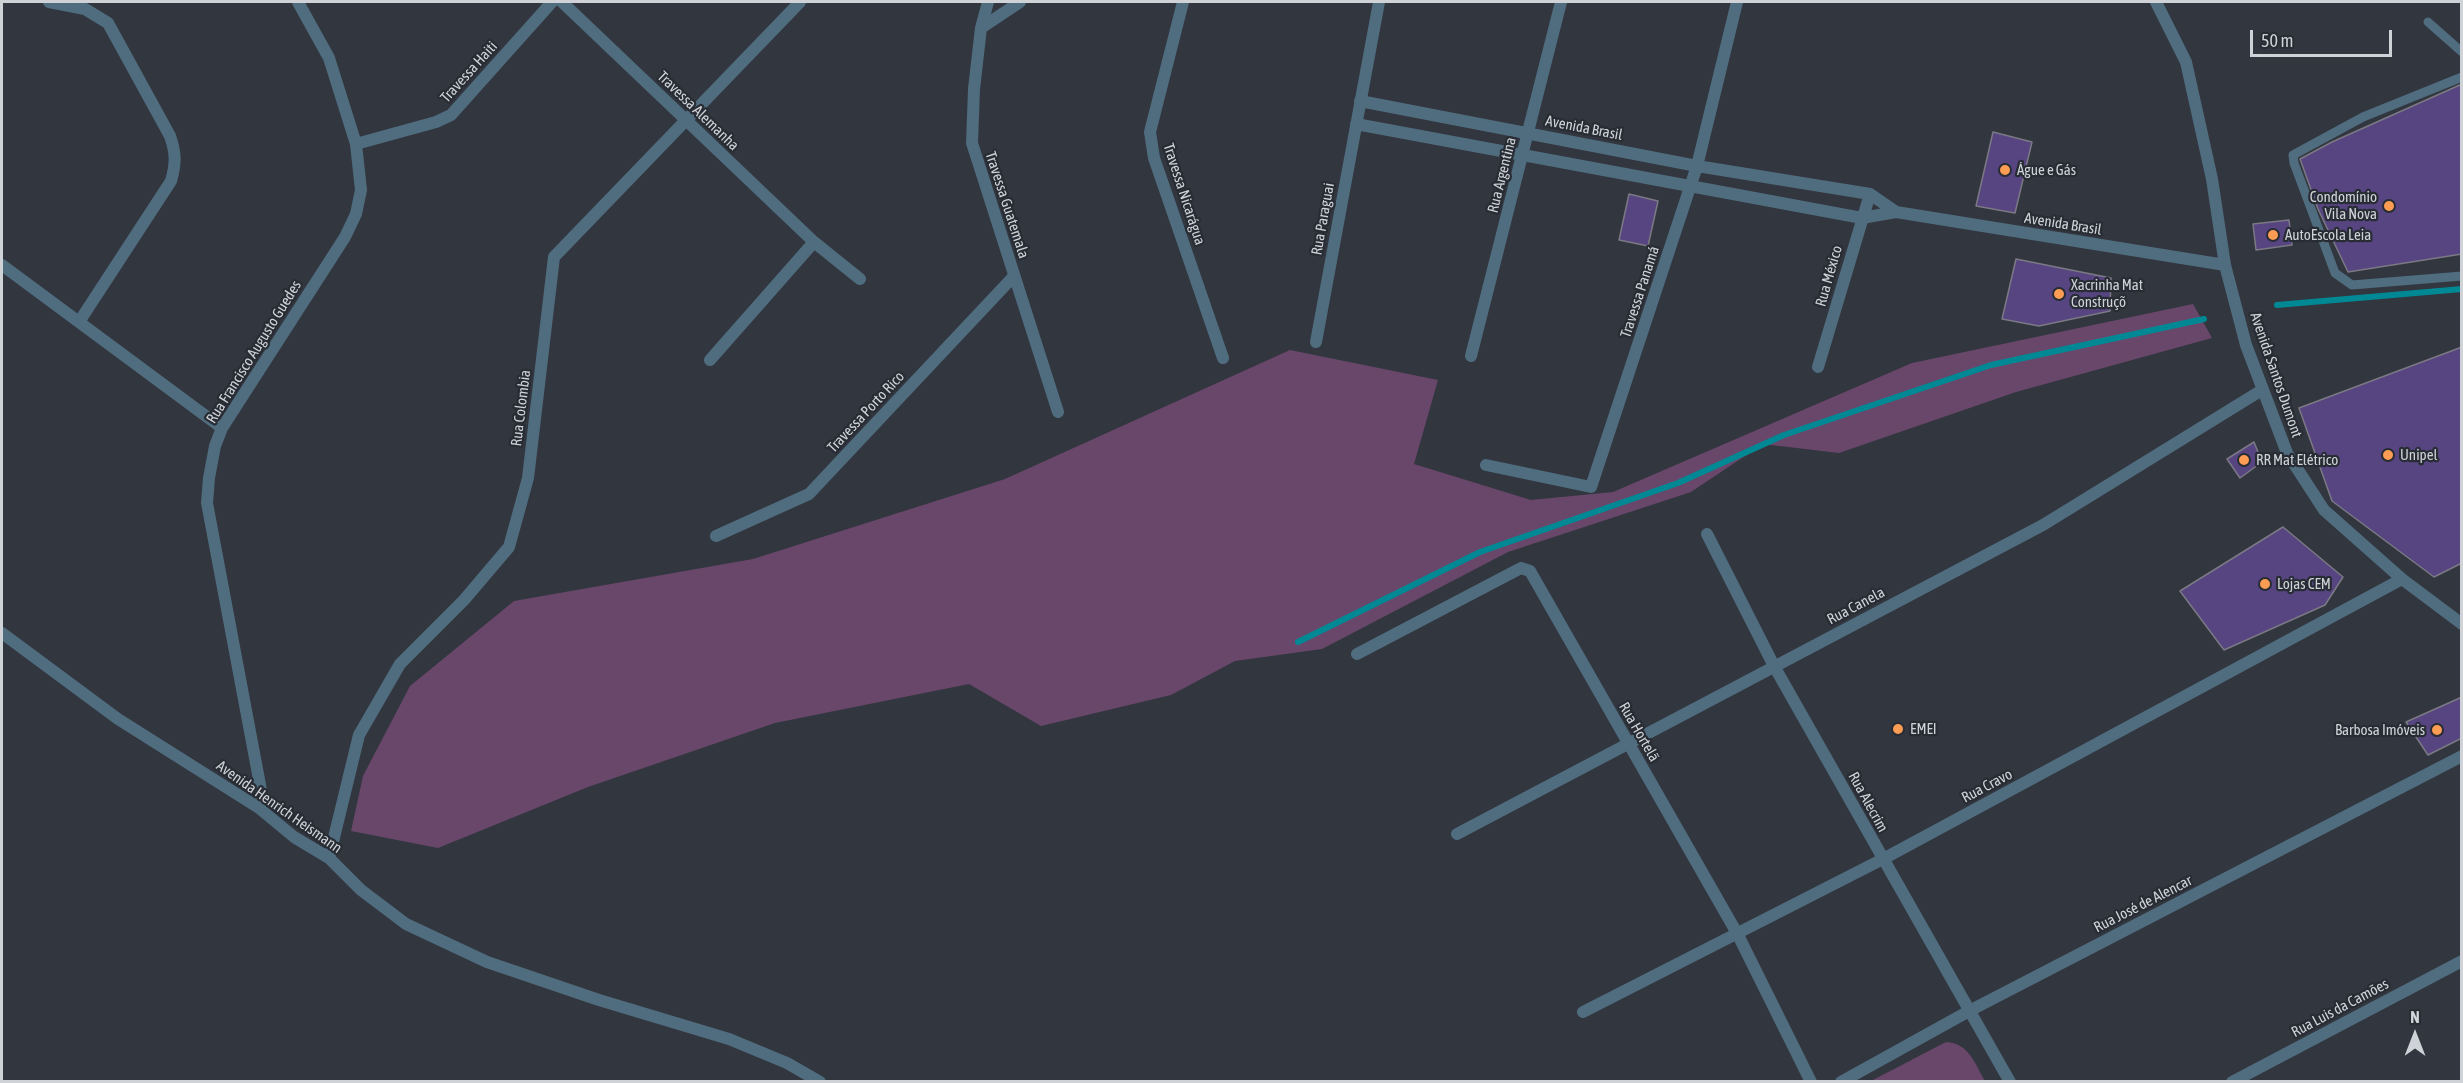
<!DOCTYPE html>
<html>
<head>
<meta charset="utf-8">
<style>
	body { margin:0 }
	#map { position:relative; width:2463px; height:1083px; overflow:hidden; background:#32363f; font-family:"Asap Condensed",sans-serif }
	canvas { display:block }
	.frame { position:absolute; inset:0; border:3px solid #cfd2d7; pointer-events:none }
	.north { position:absolute; left:2385px; top:1005px; width:60px; height:60px; -webkit-text-stroke:4px #282c34; paint-order:stroke; rotate:0deg; font-size:16px; font-weight:700; line-height:24px; text-align:center; color:#cfd2d7 }
	.north::after { content:''; display:block; margin:auto; width:21px; height:27px; background:#cfd2d7; clip-path:polygon(50% 0,100% 100%,50% 72%,0 100%) }
	.scale { position:absolute; left:2250px; top:30px; width:142px; height:27px; box-sizing:border-box; border:3px solid #cfd2d7; border-top:0; padding-left:8px; font-size:18px; line-height:21px; white-space:nowrap; color:#cfd2d7; -webkit-text-stroke:4px #282c34; paint-order:stroke }
</style>
</head>
<body>
<div id="map">
<canvas width="2463" height="1083"></canvas>
<div class="frame"></div>
<div class="north">N</div>
<div class="scale">50 m</div>
</div>
<script>
const context = document.querySelector('canvas').getContext('2d');
context.lineJoin = 'round';
function fillPath(path, color) {
  context.fillStyle = color;
  context.fill(path, 'evenodd');
}
function stroke(path, color, width, dash) {
  context.strokeStyle = color;
  context.lineWidth = width;
  context.lineCap = dash ? 'butt' : 'round';
  context.setLineDash(dash || []);
  context.stroke(path);
}
function drawText(font, color, halo, rows, align = 'center') {
  context.font = font + ' "Asap Condensed",sans-serif';
  context.lineWidth = 4.5;
  context.setLineDash([]);
  context.textBaseline = 'middle';
  context.strokeStyle = halo;
  context.fillStyle = color;
  for (const [text, x, y, turn = 0] of rows) {
    context.save();
    context.translate(x, y);
    context.rotate((+turn || 0) * Math.PI / 180);
    context.textAlign = isNaN(turn) ? turn : align;
    if (halo) context.strokeText(text, 0, 0);
    context.fillText(text, 0, 0);
    context.restore();
  }
}
const green = new Path2D(`
	M2193,304L2212,338L2016,392L1839,453L1763,444L1691,492L1508,552L1322,649L1235,661L1171,695L1041,726L969,684L775,723L588,787L438,848L351,831L363,776L410,686L514,601L753,559L1005,479L1290,350L1438,380L1414,464L1531,500L1613,492L1912,363Z
	M1946,1042C1969,1043 1975,1064 1985,1081H1871Z`);
const stream = new Path2D(`
	M2277,305L2462,289
	M1298,642L1480,552L1678,483L1784,435L1991,365L2204,319`);
const building = new Path2D(`
	M2462,84V254L2348,272L2318,209L2300,159L2332,142Z
	M1993,132L2032,142L2015,213L1976,206Z
	M1629,194L1658,201L1648,246L1619,240Z
	M2289,220L2292,245L2256,250L2253,224Z
	M2016,259L2111,278L2110,311L2039,326L2002,319Z
	M2462,347V563L2434,577L2332,501L2299,408Z
	M2254,442L2262,462L2240,478L2227,459Z
	M2283,527L2343,577L2325,605L2224,650L2180,591Z
	M2462,697V738L2428,755L2406,722Z`);
const service = new Path2D(`
	M2428,22L2462,52
	M2462,77L2363,117L2293,155L2294,163L2335,273L2352,285L2462,276`);
const minor = new Path2D(`
	M49,2L85,9L108,23L170,136C176,153 176,164 171,181L79,322
	M562,2L814,242L860,279
	M988,2L981,28L974,89L972,143L1058,412
	M1183,2L1150,132L1154,158L1223,358
	M981,28L1020,2
	M1360,101L1697,166L1870,194L1896,212
	M1356,124L1862,218L1896,212L2225,265
	M356,144L436,122L451,115L552,2
	M2,265L222,428
	M1316,342L1379,2
	M1471,356L1561,2
	M710,360L814,242
	M1818,367L1870,194
	M1486,465L1591,487L1697,166L1737,2
	M1707,534L1774,666L2010,1082
	M716,536L809,494L1014,276
	M2,633L118,719L259,808L294,837L329,858L361,890L406,924L487,962L599,1000L729,1039L787,1063L820,1082
	M1357,654L1521,568L1530,571L1738,935L1811,1082
	M259,808L261,790L207,503L209,478L215,446L222,428L345,237L356,214L361,190L356,144L329,58L298,2
	M1457,834L2043,525L2262,390
	M329,858L359,735L400,664L464,600L509,547L528,478L554,257L800,2
	M1583,1012L1883,859L2402,579
	M1841,1082L1971,1010L2462,756
	M2232,1082L2462,961`);
const tertiary = new Path2D(`
	M2156,2L2186,62L2212,179L2225,265L2246,345L2287,453L2324,510L2402,579L2462,624`);
const markers = [
	[2005,170,6,"#fc9d53"],
	[2389,206,6,"#fc9d53"],
	[2273,235,6,"#fc9d53"],
	[2059,294,6,"#fc9d53"],
	[2388,455,6,"#fc9d53"],
	[2244,460,6,"#fc9d53"],
	[2265,584,6,"#fc9d53"],
	[1898,729,6,"#fc9d53"],
	[2437,730,6,"#fc9d53"]
];
const streetNames = [
	["Travessa Haiti",469,72,-48],
	["Travessa Alemanha",698,111,44],
	["Avenida Brasil",1584,128,11],
	["Rua Argentina",1502,175,-76],
	["Travessa Nicarágua",1184,194,72],
	["Travessa Guatemala",1007,205,72],
	["Rua Paraguai",1323,219,-80],
	["Avenida Brasil",2063,224,9],
	["Rua México",1829,276,-74],
	["Travessa Panamá",1640,292,-72],
	["Rua Francisco Augusto Guedes",254,352,-58],
	["Avenida Santos Dumont",2276,375,71],
	["Rua Colombia",521,408,-83],
	["Travessa Porto Rico",866,412,-47],
	["Rua Canela",1856,606,-28],
	["Rua Hortelã",1639,732,60],
	["Rua Cravo",1987,786,-28],
	["Rua Alecrim",1868,802,61],
	["Avenida Henrich Heismann",279,807,35],
	["Rua José de Alencar",2143,904,-27],
	["Rua Luis da Camões",2340,1008,-28]
];
const poiNames = [
	["Águe e Gás",2017,170],
	["Condomínio",2377,197,"right"],
	["Vila Nova",2377,214,"right"],
	["AutoEscola Leia",2285,235],
	["Xacrinha Mat",2071,285],
	["Construçõ",2071,302],
	["Unipel",2400,455],
	["RR Mat Elétrico",2256,460],
	["Lojas CEM",2277,584],
	["EMEI",1910,729],
	["Barbosa Imóveis",2425,730,"right"]
];
fillPath(green, '#69476a');
stroke(stream, '#008994', 6);
fillPath(building, '#574581');
stroke(building, '#7b7984', 1.5);
stroke(service, '#506d7f', 9);
stroke(minor, '#506d7f', 12);
stroke(tertiary, '#506d7f', 12);
for (const [x, y, r, color] of markers) {
  const dot = new Path2D();
  dot.arc(x, y, r, 0, 2 * Math.PI);
  context.fillStyle = color;
  context.fill(dot);
  stroke(dot, '#282c34', 2);
}
drawText('15px', '#cfd2d7', '#282c34', streetNames);
drawText('15px', '#cfd2d7', '#282c34', poiNames, 'left');
</script>
</body>
</html>
